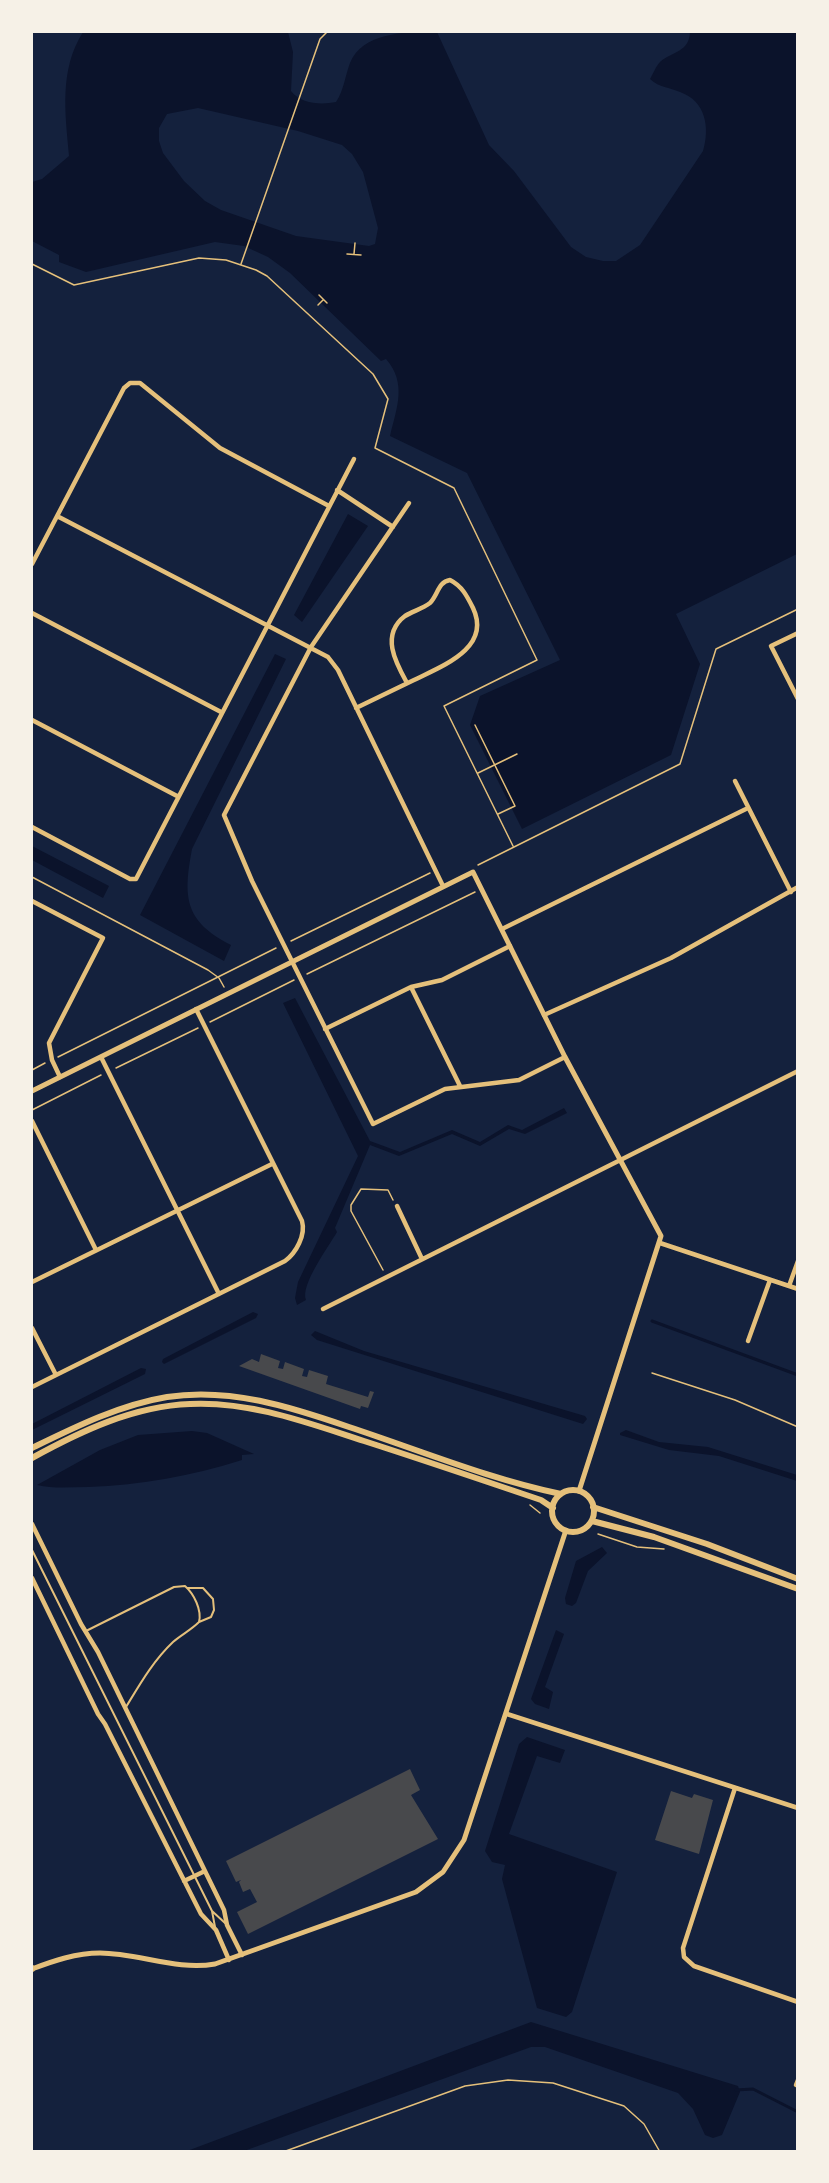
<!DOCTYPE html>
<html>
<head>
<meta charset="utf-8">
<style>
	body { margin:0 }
	#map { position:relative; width:829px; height:2183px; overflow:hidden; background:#14213d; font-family:Jost,sans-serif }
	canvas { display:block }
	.frame { position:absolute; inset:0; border:33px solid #f6f1e7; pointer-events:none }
</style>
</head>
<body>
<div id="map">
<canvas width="829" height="2183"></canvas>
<div class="frame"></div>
</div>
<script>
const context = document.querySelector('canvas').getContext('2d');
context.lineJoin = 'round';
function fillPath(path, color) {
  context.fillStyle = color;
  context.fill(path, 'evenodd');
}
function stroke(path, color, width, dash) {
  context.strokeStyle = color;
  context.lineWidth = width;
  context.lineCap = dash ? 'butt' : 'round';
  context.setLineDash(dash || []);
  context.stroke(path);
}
const water = new Path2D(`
	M83,32H288L293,52L291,91C301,104 321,105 336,102C344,90 345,76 350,63C363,31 408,32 437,32L489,145L514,171L571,247L586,257L603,261H616L640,245L703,151C710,128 706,101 680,92C669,87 660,88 650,79C653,74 656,66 660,62C672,51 689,53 690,32H797V554L676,614L700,664L671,755L522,829L470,725L480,696L560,660L467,473L390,436C397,407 407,383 386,359L381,361L290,273L268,257L244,246L215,242L86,272L59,262V255L32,241V182L42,179L69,156C65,113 59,70 83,32ZM198,108L298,131L342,145L352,154L363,172L378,228L375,244L369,246L296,236L221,210L205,201L184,181L163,153L159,141V128L167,114Z
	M348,514L368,526L302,622L294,615Z
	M275,654L286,659L192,849C183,897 184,921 231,945L224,961L140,915Z
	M32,846L109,886L103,898L32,860Z
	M295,998L370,1141L400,1152L452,1130L480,1142L508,1125L522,1130L564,1108L567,1113L525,1134L509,1129L480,1146L452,1134L399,1156L370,1145L335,1228L337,1232C329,1246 300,1285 306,1300L297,1305L295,1298L298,1282L358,1156L283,1003Z
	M253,1312L258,1314L256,1318L164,1364L162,1362L163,1359Z
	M315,1331L364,1351L585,1416L587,1419L583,1424L317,1340L311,1335Z
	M141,1368L146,1369L145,1374L32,1430V1424Z
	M626,1430L659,1442L708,1447L797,1475V1481L719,1456L669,1450L620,1435V1433Z
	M192,1431L207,1433L254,1454L242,1455V1460C191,1476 142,1485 88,1487C71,1487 54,1489 37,1485L100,1450L138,1435Z
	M602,1547L607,1553L588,1571L576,1603L572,1606L566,1604L565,1598L576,1561Z
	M556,1630L564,1634L545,1687L553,1692L549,1709L535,1704L531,1699Z
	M527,1737L565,1750L560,1763L537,1756L509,1834L617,1872L572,2012L566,2017L537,2008L502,1879L505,1865L492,1862L485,1851L519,1744Z
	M531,2022L738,2086L740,2092L722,2135L713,2138L705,2135L693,2109L678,2093L545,2047H531L244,2151H187Z`);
const stream = new Path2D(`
	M652,1321L798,1375
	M736,2090L753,2089L798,2112`);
const building = new Path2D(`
	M261,1354L280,1361L278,1368L283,1369L285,1362L304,1369L302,1376L307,1377L309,1370L328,1376L326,1384L368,1397L370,1391L374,1392L368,1408L361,1406L360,1409L239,1366L252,1359L259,1362Z
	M410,1769L420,1790L411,1795L438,1839L248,1934L237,1912L257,1902L250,1889L243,1892L239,1882L241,1880L236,1882L226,1861Z
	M671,1791L692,1798L694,1794L713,1800L699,1854L655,1840Z`);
const path = new Path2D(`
	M347,254L361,255
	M354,254L355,243
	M32,264L74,285L199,258L226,260L256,270L267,276L373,374L388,399L375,448L454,488L537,660L444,706L513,846
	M241,264L320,39L327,32
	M319,295L327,303
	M318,305L323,300
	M475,725L515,806L498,814
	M478,773L517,754
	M478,865L680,764L716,649L798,609
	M32,877L208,970L219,978L224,987
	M291,941L430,873
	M307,974L475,892
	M210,1022L294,980
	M58,1057L276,948
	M116,1068L198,1028
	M32,1070L45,1063
	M32,1110L101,1075
	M383,1270L351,1211V1205L361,1189L388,1190L393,1200
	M652,1373L735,1400L798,1427
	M530,1505L540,1513
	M598,1534L637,1547L664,1549
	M283,2152L465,2086L508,2080L553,2083L624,2106L644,2124L660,2152`);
const service = new Path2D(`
	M32,1550L212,1911L215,1927
	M188,1588H203L213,1599L214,1610L211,1617L199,1622
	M86,1631L174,1587L185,1586C194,1594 202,1610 199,1622C191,1630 181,1635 173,1642C153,1661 140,1684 126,1707
	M212,1911L225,1923`);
const minor = new Path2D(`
	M337,490L393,527
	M409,503L311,647L224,815L252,881L373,1124L445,1089L519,1080L565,1057
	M57,516L328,657L338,670L443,886
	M32,564L124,388L130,383H140L220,448L329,506
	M32,613L221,712
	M798,633L771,646L798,699
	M356,708C375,699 395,689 414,680C442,666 492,648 473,608C467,596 462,586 450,580C438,582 438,595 430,603C422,609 413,611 405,616C380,635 396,663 407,683
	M32,720L177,796
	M735,781L791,892
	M32,827L130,879H136L354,459
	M32,901L103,938L49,1043L52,1060L60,1077
	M502,929L748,808
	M411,987L460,1086
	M544,1015L671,958L798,887
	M325,1029L411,987L442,980L510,946
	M101,1057L219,1294
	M32,1121L96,1250
	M397,1206L422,1259
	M660,1243L798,1289
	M32,1282L272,1164
	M789,1286L798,1261
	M323,1309L798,1071
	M32,1328L56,1375
	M748,1341L770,1280
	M32,1387L285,1261C296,1253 306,1235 302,1221L196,1009
	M32,1524L81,1624L98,1652L224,1910L227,1925L242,1955
	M32,1578L98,1714L105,1724L201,1914L216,1930L229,1960
	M507,1714L798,1808
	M735,1788L683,1948L684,1957L694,1966L798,2002
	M184,1881L205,1871
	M796,2085L798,2080`);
const tertiary = new Path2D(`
	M32,1091L473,872L565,1057L661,1236L579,1491
	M32,1969C53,1961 76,1953 100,1953C138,1953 177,1971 215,1964L416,1892L443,1872L464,1840L566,1530`);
const secondary = new Path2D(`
	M32,1448C75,1427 119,1405 167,1397C229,1387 291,1407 349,1427C419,1450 489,1479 561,1494
	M32,1458C81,1431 134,1406 190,1404C250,1401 308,1423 364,1441C423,1460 482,1480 541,1500L553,1508
	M552 1511a21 21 0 1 1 42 0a21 21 0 1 1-42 0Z
	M593,1507L707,1544L798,1579
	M592,1521L654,1537L798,1589
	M32,1969V1968`);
fillPath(water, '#0b132b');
stroke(stream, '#0b132b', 3);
fillPath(building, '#48494c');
stroke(path, '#e5c07b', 1.5);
stroke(service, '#e5c07b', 2);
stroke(minor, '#e5c07b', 4.5);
stroke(tertiary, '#e5c07b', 5);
stroke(secondary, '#e5c07b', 6);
</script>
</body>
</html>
